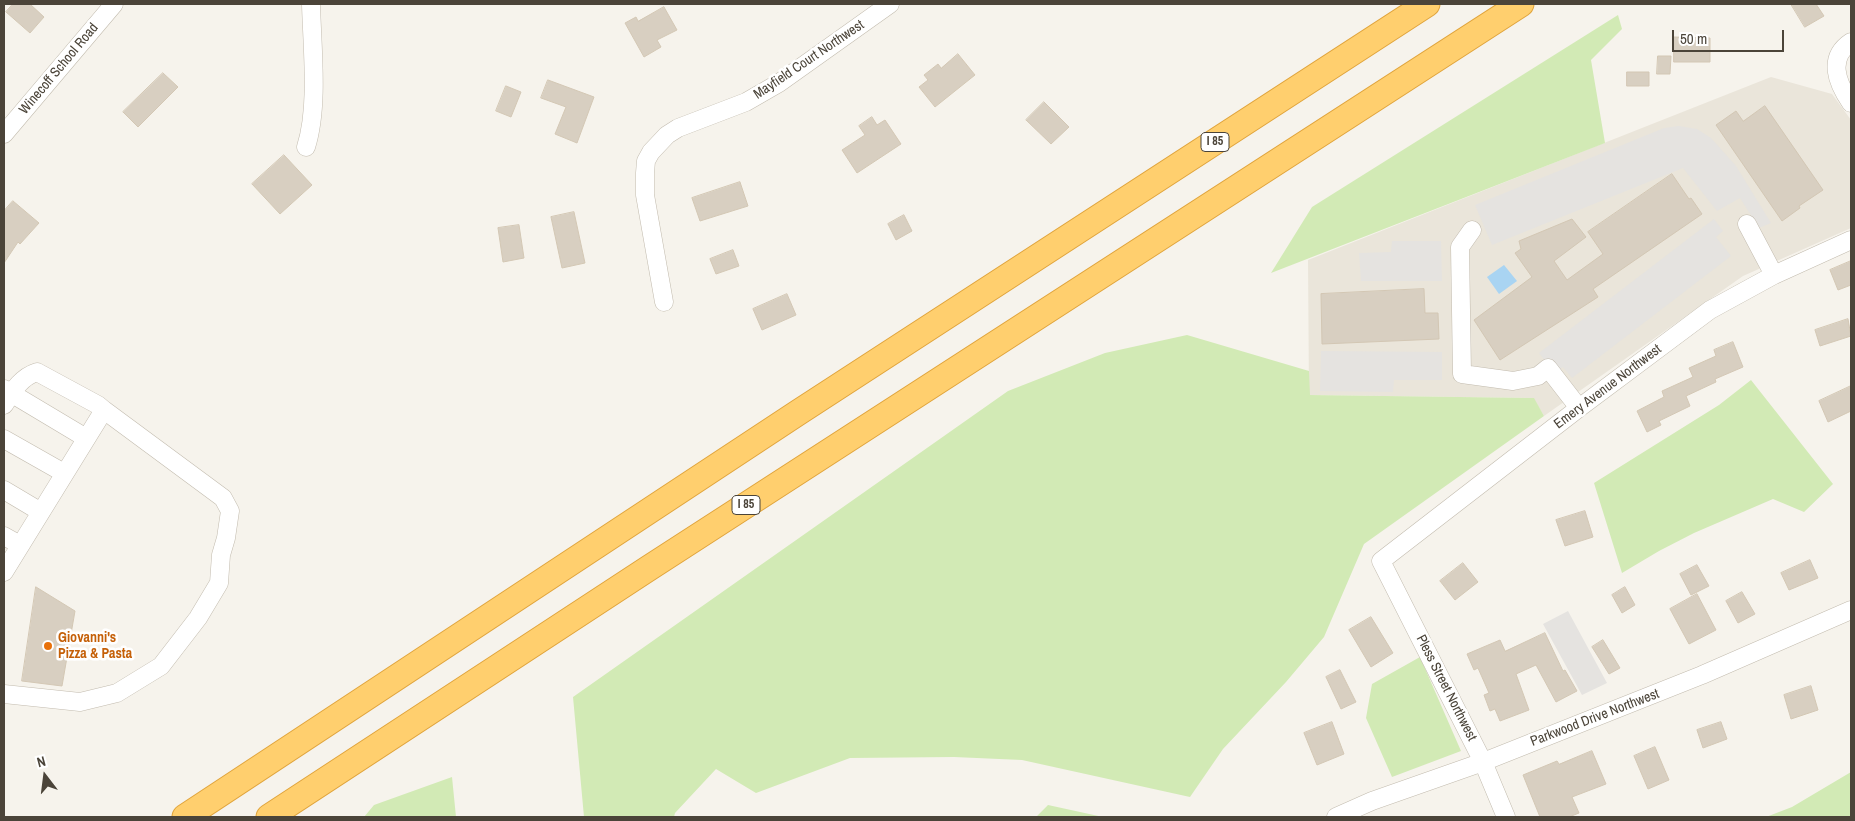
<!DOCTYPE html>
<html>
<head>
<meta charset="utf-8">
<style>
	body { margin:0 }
	#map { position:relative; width:1855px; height:821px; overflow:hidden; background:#f6f3ec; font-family:"Archivo Narrow",sans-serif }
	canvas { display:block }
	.frame { position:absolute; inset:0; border:5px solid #4b4439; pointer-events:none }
	.north { position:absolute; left:20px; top:751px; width:50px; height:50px; -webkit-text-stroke:4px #fff; paint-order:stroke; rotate:345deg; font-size:14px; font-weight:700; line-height:20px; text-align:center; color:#4b4439 }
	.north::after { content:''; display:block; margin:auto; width:18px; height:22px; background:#4b4439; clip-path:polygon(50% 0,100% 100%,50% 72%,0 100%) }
	.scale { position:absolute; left:1672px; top:30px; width:112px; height:22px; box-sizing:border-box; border:2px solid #4b4439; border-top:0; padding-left:6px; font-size:15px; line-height:18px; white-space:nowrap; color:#4b4439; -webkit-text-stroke:4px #fff; paint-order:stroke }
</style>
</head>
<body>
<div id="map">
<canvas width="1855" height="821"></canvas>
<div class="frame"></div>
<div class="north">N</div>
<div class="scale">50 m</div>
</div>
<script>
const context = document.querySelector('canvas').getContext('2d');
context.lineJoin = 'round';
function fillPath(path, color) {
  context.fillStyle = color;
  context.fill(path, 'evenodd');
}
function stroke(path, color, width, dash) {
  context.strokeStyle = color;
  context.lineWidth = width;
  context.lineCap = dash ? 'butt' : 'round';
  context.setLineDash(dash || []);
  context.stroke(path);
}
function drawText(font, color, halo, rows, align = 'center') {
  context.font = font + ' "Archivo Narrow",sans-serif';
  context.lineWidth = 5;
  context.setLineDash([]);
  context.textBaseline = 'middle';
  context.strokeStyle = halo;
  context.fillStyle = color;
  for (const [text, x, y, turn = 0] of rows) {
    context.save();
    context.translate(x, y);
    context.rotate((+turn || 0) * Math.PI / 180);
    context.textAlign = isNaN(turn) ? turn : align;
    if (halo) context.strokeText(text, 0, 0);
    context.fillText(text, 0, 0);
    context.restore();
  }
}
const residential = new Path2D(`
	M1771,77L1832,94L1851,120V228L1743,276L1544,416L1533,398L1309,395L1308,260Z`);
const green = new Path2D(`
	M1618,15L1622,29L1591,60L1605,143L1271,273L1312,207Z
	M1187,335L1309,371L1310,395L1534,398L1544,416L1364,544L1324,637L1286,682L1223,749L1190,797L1022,760L954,757L850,758L756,793L716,769L675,813L674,817H584L573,697L1008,391L1105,353Z
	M1751,380L1833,484L1804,512L1773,499L1694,533L1659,551L1622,573L1594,483L1719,405Z
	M1420,657L1461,751L1392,777L1366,718L1372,684Z
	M1851,772V817H1766L1792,807Z
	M452,777L456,817H364L374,805Z
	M1048,805L1103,817H1036Z`);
const parking = new Path2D(`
	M1679,126L1697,129L1711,138L1736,166L1771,223L1759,228L1740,198L1717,211L1683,168L1492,245L1475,205L1664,128Z
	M1714,219L1723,231L1716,237L1731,256L1572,378L1563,367L1555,373L1539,353Z
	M1392,241H1441L1442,281H1361L1359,253L1391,252Z
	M1321,351L1442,352V380H1394L1393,392L1320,391Z
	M1568,611L1607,683L1582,695L1543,624Z`);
const water = new Path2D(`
	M1504,265L1517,281L1499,294L1487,277Z`);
const building = new Path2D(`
	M13,4H30L44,17L30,33L6,12Z
	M1791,4H1816L1824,16L1805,27Z
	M664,7L677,30L657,40L661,47L644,57L625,23L636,17L638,21Z
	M1674,37L1710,38V62H1674Z
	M958,54L975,75L935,107L919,87L928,80L924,75L938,64L941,68Z
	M1658,56H1671L1670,74H1657Z
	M1627,72H1649V86H1627Z
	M163,73L178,87L138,127L123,112Z
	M548,80L594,97L577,143L555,134L566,107L541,98Z
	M506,86L521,92L511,117L496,111Z
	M1044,102L1069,127L1051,144L1026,120Z
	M1765,106L1823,190L1799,206L1800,208L1782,221L1716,125L1736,111L1743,121Z
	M872,117L877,125L885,120L901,144L857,173L842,150L865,135L859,126Z
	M284,155L312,185L280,214L252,184Z
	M1672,174L1689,199L1691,198L1702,214L1593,289L1598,297L1500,360L1474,320L1532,277L1515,253L1521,249L1519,241L1572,219L1586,237L1554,261L1567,280L1603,254L1588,232Z
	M740,182L748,206L700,221L692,198Z
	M13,201L39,223L20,244L18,242L4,263V211Z
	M574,212L585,263L562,268L551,217Z
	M904,215L912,231L896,240L888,224Z
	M519,225L524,258L503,262L498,228Z
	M733,250L739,266L716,274L710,259Z
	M1851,261V285L1838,290L1830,270Z
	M1424,289L1425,313H1438L1439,339L1322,344L1321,294Z
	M787,294L796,315L762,330L753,309Z
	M1848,319L1851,336L1820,346L1815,330Z
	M1733,342L1743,367L1715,379L1716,382L1686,396L1690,406L1659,421L1661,425L1647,432L1637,411L1664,397L1662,391L1693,377L1689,368L1716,356L1714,350Z
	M1851,386V411L1828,422L1819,401Z
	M1585,511L1593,537L1565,546L1556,520Z
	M1810,560L1818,578L1789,590L1781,573Z
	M1463,563L1478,582L1455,600L1440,581Z
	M1697,565L1709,586L1691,595L1680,574Z
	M36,587L75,611L62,686L22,681Z
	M1625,587L1635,605L1622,613L1612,595Z
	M1742,592L1755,614L1738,623L1726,601Z
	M1697,594L1716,630L1689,644L1670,609Z
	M1371,617L1393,653L1371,667L1349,630Z
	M1545,633L1563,671L1565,670L1577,691L1556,702L1536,665L1516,674L1529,710L1500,721L1495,709L1490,711L1484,695L1489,693L1478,668L1474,670L1467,654L1500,640L1505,651Z
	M1603,640L1620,668L1609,674L1592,647Z
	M1340,670L1356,702L1341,709L1326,677Z
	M1811,686L1818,710L1791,719L1784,695Z
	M1332,722L1344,754L1317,765L1304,733Z
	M1721,722L1727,739L1703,748L1697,730Z
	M1655,747L1669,780L1648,789L1634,756Z
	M1592,751L1606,784L1572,797L1579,813L1569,817H1540L1523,775L1557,761L1559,764Z`);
const minor = new Path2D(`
	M1851,42C1827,58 1837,83 1851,103
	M4,134L114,4
	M306,147C319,107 312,46 311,4
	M1747,224L1774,275
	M1472,230L1460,247L1462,374L1513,381L1538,376L1548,368L1579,408
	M664,302L645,195V173L646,161L651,152L667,135L678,128L746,102L779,83L890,4
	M4,389L86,438
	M4,405C13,391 21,377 37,372L98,405L104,410L4,572
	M4,439L64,473
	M4,490L41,512
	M4,536L20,545
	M4,694L80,702L117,693L161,666L198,618L219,583L221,555L226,538L230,511L223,498L104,410
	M1336,817L1372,801L1483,762L1702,675L1851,610
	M1506,817L1483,762L1381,561L1579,408L1710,310L1774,275L1851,240`);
const highway = new Path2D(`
	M185,817L799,412L1427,4
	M269,817L649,568L1521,4`);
const markers = [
	[48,646,5,"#e8710a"]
];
const shields = [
	[1215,142,28],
	[746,505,28]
];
const shieldNames = [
	["I 85",1215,142],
	["I 85",746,505]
];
const streetNames = [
	["Mayfield Court Northwest",809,60,-34],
	["Winecoff School Road",59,69,-50],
	["Emery Avenue Northwest",1608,387,-37],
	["Pless Street Northwest",1446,688,63],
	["Parkwood Drive Northwest",1595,718,-21]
];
const foodNames = [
	["Giovanni's",58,638],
	["Pizza & Pasta",58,654]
];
fillPath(residential, '#eae5da');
fillPath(green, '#d2eab5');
fillPath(parking, '#e5e3e0');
fillPath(water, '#a9d4f2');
fillPath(building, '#d8cfc1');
stroke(building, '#d3c7b4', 1);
stroke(minor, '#c2bbae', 19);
stroke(highway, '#e0a43c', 27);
stroke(minor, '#fff', 18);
stroke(highway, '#ffcf6e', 25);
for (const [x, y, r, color] of markers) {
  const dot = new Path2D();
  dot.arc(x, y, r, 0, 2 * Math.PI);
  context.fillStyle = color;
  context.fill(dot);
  stroke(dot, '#fff', 2);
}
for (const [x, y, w] of shields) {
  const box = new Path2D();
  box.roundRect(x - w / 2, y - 9.5, w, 19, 4);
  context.fillStyle = '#fff';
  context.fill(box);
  stroke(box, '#4b4439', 1);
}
drawText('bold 12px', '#4b4439', null, shieldNames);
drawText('14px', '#4b4439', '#fff', streetNames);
drawText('bold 14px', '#c56008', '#fff', foodNames, 'left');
</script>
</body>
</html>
